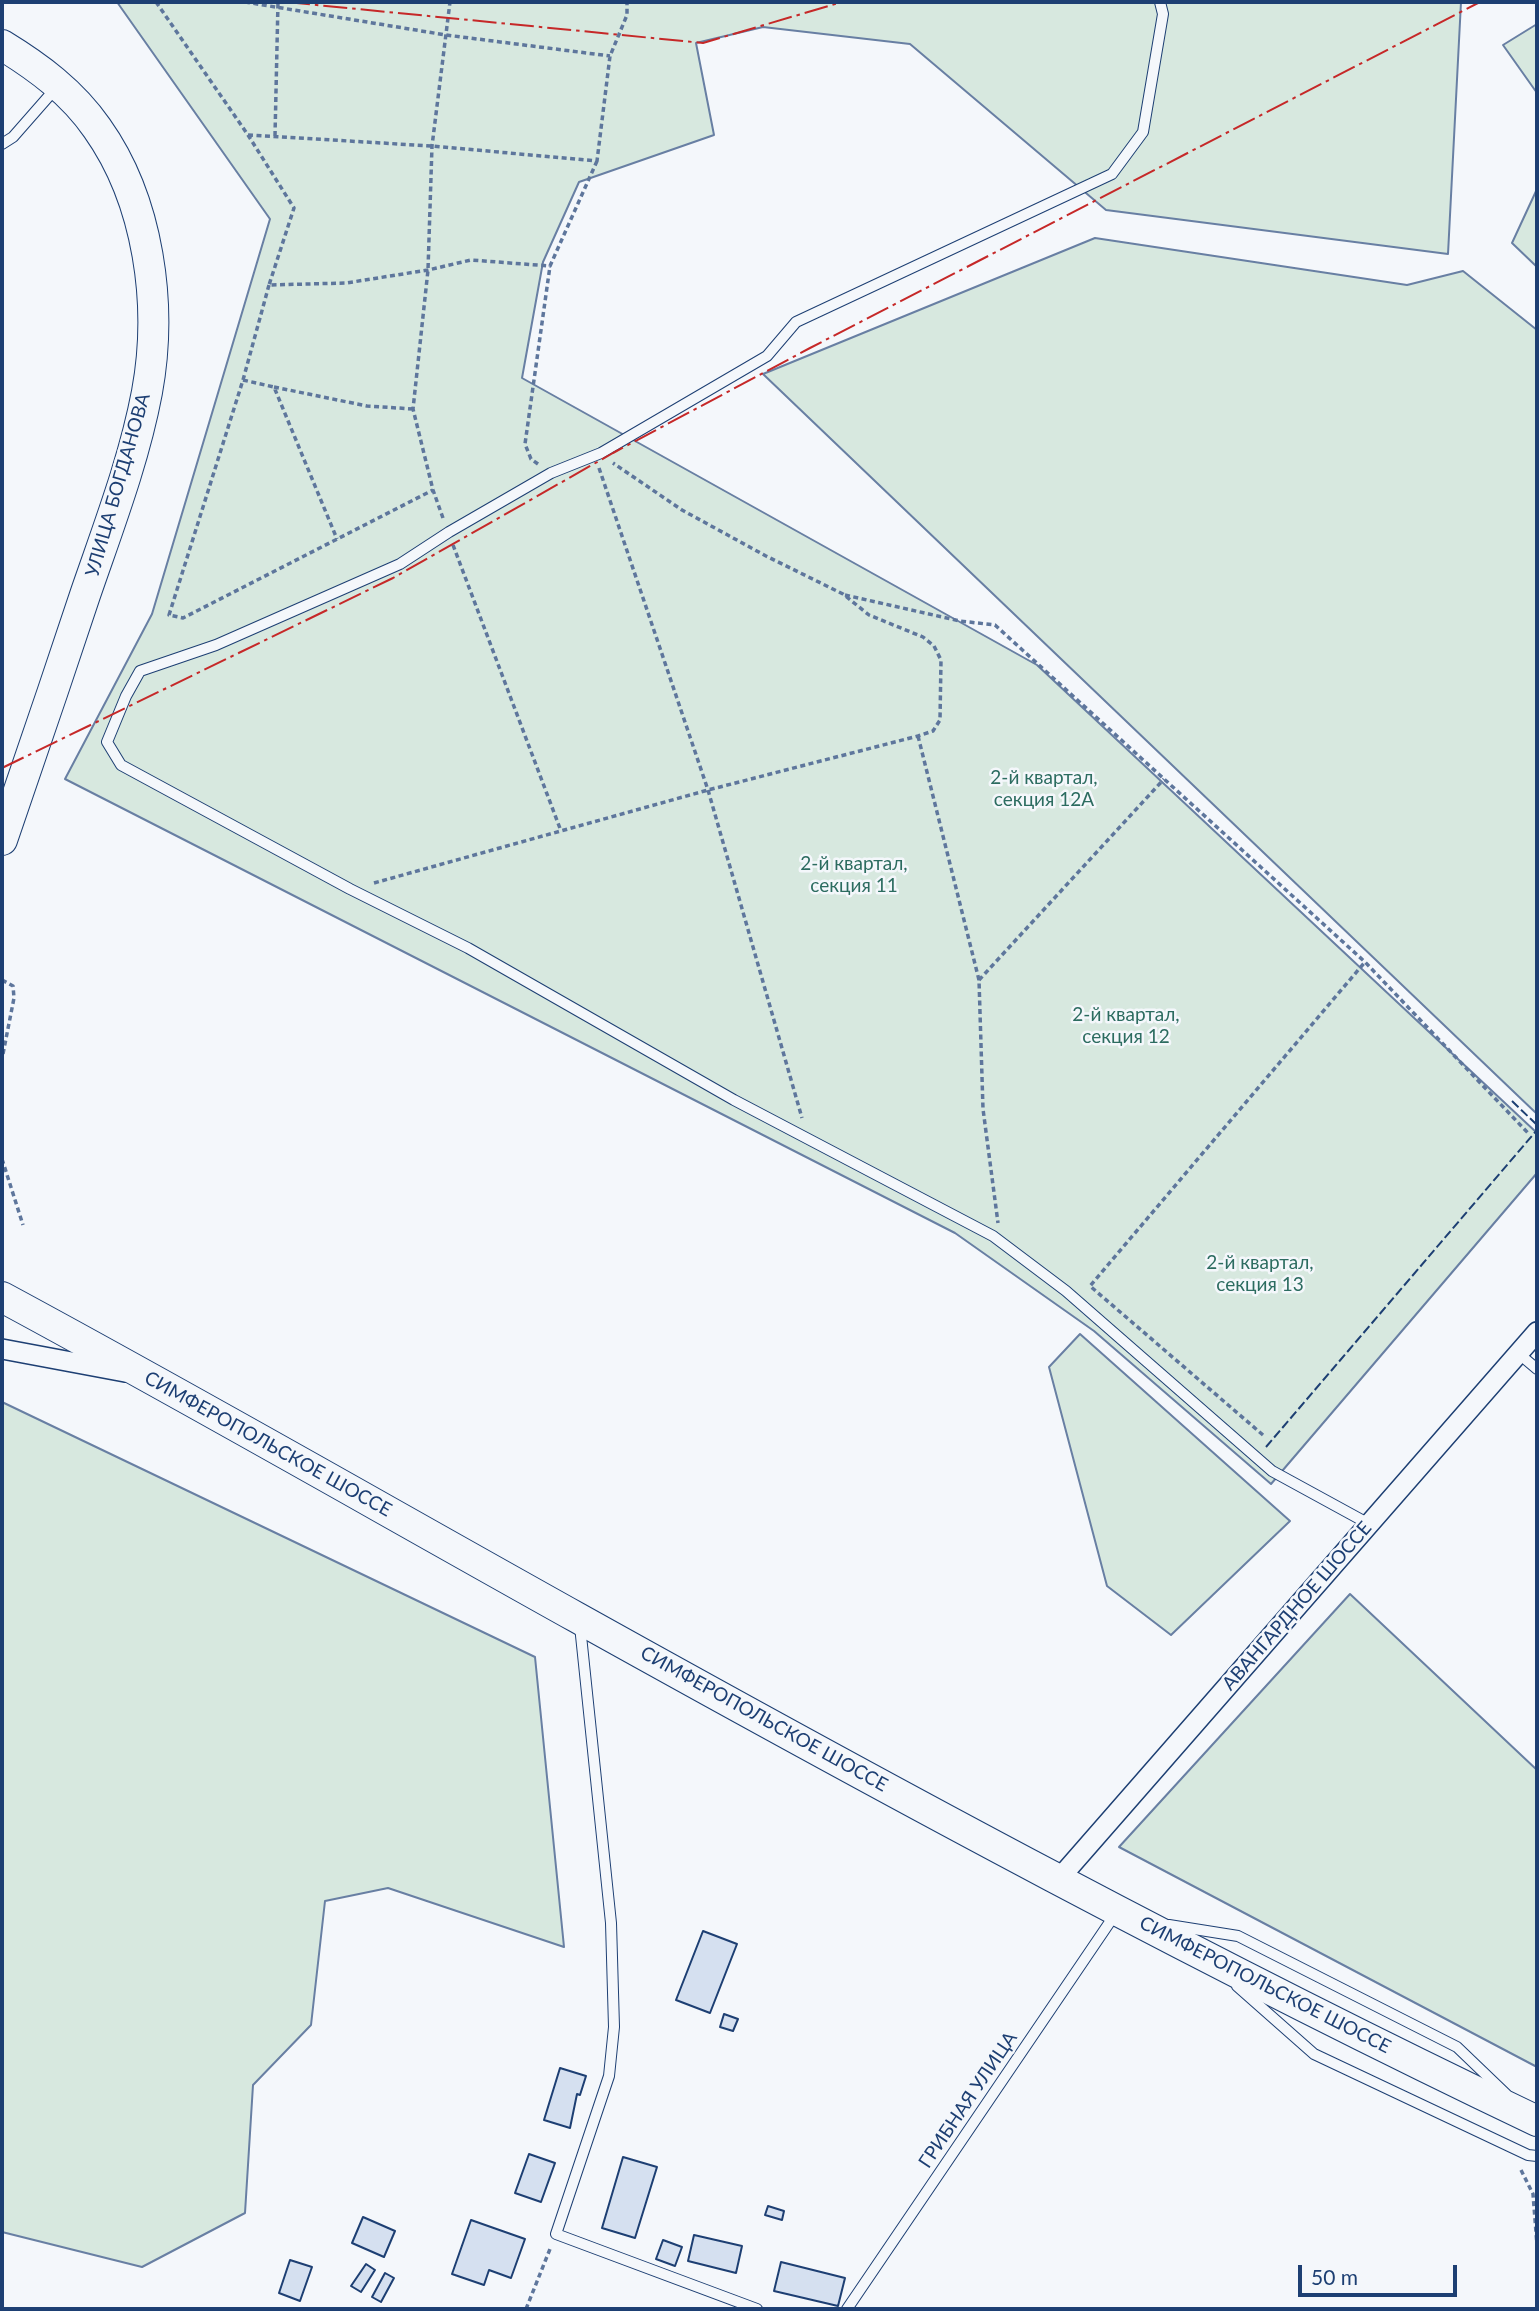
<!DOCTYPE html>
<html>
<head>
<meta charset="utf-8">
<style>
	body { margin:0 }
	#map { position:relative; width:1539px; height:2311px; overflow:hidden; background:#f4f7fb; font-family:Lato,sans-serif }
	canvas { display:block }
	.frame { position:absolute; inset:0; border:4px solid #1d3f73; pointer-events:none }
	.scale { position:absolute; left:1298px; top:2265px; width:159px; height:32px; box-sizing:border-box; border:4px solid #1d3f73; border-top:0; padding-left:9px; font-size:21px; line-height:24px; white-space:nowrap; color:#1d3f73; -webkit-text-stroke:5px #f4f7fb; paint-order:stroke }
</style>
</head>
<body>
<div id="map">
<canvas width="1539" height="2311"></canvas>
<div class="frame"></div>
<div class="scale">50 m</div>
</div>
<script>
const context = document.querySelector('canvas').getContext('2d');
context.lineJoin = 'round';
function fillPath(path, color) {
  context.fillStyle = color;
  context.fill(path, 'evenodd');
}
function stroke(path, color, width, dash) {
  context.strokeStyle = color;
  context.lineWidth = width;
  context.lineCap = dash ? 'butt' : 'round';
  context.setLineDash(dash || []);
  context.stroke(path);
}
function drawText(font, color, halo, rows, align = 'center') {
  context.font = font + ' Lato,sans-serif';
  context.lineWidth = 5;
  context.setLineDash([]);
  context.textBaseline = 'middle';
  context.strokeStyle = halo;
  context.fillStyle = color;
  for (const [text, x, y, turn = 0] of rows) {
    context.save();
    context.translate(x, y);
    context.rotate((+turn || 0) * Math.PI / 180);
    context.textAlign = isNaN(turn) ? turn : align;
    if (halo) context.strokeText(text, 0, 0);
    context.fillText(text, 0, 0);
    context.restore();
  }
}
const green = new Path2D(`
	M117,2H1461L1448,254L1106,210L910,44L763,27L696,43L714,135L579,182L543,262L522,378L1037,665L1537,1133V1173L1271,1484L1094,1331L955,1233L65,779L152,614L270,219Z
	M1537,24V93L1503,45Z
	M1537,189V267L1512,243Z
	M1095,238L1407,285L1463,271L1537,330V1114L763,374Z
	M1080,1334L1290,1521L1171,1635L1107,1586L1049,1367Z
	M2,1402L535,1657L564,1947L388,1888L325,1901L311,2025L253,2085L245,2213L142,2267L2,2232Z
	M1350,1594L1537,1770V2067L1119,1847Z`);
const building = new Path2D(`
	M703,1931L737,1944L710,2013L676,2000Z
	M724,2014L738,2019L733,2031L720,2027Z
	M560,2068L586,2076L580,2095L577,2094L570,2128L544,2120Z
	M529,2154L555,2163L541,2202L515,2193Z
	M623,2157L657,2167L635,2238L602,2228Z
	M768,2206L784,2211L782,2220L765,2215Z
	M363,2217L395,2231L384,2257L352,2243Z
	M471,2220L525,2239L511,2278L489,2270L484,2285L452,2274Z
	M694,2235L742,2246L736,2273L688,2261Z
	M663,2240L682,2247L675,2266L656,2259Z
	M290,2260L312,2267L300,2301L279,2293Z
	M781,2262L845,2278L838,2306L774,2291Z
	M366,2264L375,2270L361,2292L351,2286Z
	M385,2273L394,2278L381,2302L372,2297Z`);
const path = new Path2D(`
	M156,2L248,135L294,208L269,285L346,283L428,270L471,260L550,266L597,161
	M245,2L446,35L610,56
	M248,135L432,146L597,161L610,56L627,15V2
	M275,136L278,2
	M269,285L243,380L169,615L183,618L433,490
	M243,380L274,387L337,539
	M274,387L367,406L413,409
	M538,464L531,459L525,444L550,266
	M599,468L708,790L802,1118
	M443,518L433,490L413,409L428,270L432,146L450,2
	M453,545L561,831
	M845,595L960,621L995,625L1365,962L1528,1133
	M918,736L979,980L983,1109L998,1223
	M374,883L708,790L918,736L933,731L940,720L941,660L934,646L923,637L869,615L843,594L766,556L682,510L613,463
	M2,980L13,986L14,998L2,1059
	M979,980L1164,779
	M2,1159L23,1225
	M1263,1435L1090,1286L1365,962
	M1521,2170L1533,2194L1537,2245
	M526,2309L550,2249`);
const service = new Path2D(`
	M1160,2L1163,14L1143,132L1112,174L796,322L767,356L601,453L551,473L449,532L400,564L216,645L140,671L126,696L107,742L121,765L350,889L468,948L734,1100L993,1236L1066,1291L1272,1471L1369,1524
	M2,144L13,137L56,88
	M1518,1353L1537,1369
	M580,1626L611,1923L614,2027L609,2076L556,2234L757,2309
	M1169,1925L1238,1936L1457,2047L1506,2094
	M1237,1986L1314,2054L1528,2155L1537,2156
	M847,2309L1116,1913`);
const minor = new Path2D(`
	M2,1349L125,1372
	M1058,1880L1537,1332`);
const primary = new Path2D(`
	M2,45C38,67 72,92 97,128C149,201 163,305 147,392C134,461 108,528 85,595C58,677 30,758 2,840
	M2,1297C195,1401 384,1510 576,1617C892,1793 1210,1965 1537,2121`);
const fence = new Path2D(`
	M1512,1101L1537,1125
	M1266,1447L1537,1130`);
const power = new Path2D(`
	M286,2L703,43L842,2
	M2,768L393,578L613,453L810,348L1480,2`);
const streetNames = [
	["УЛИЦА БОГДАНОВА",118,485,-74],
	["СИМФЕРОПОЛЬСКОЕ ШОССЕ",268,1444,29],
	["АВАНГАРДНОЕ ШОССЕ",1297,1606,-49],
	["СИМФЕРОПОЛЬСКОЕ ШОССЕ",764,1719,29],
	["СИМФЕРОПОЛЬСКОЕ ШОССЕ",1265,1985,27],
	["ГРИБНАЯ УЛИЦА",968,2100,-56]
];
const parkNames = [
	["2-й квартал,",1044,778],
	["секция 12А",1044,800],
	["2-й квартал,",854,864],
	["секция 11",854,886],
	["2-й квартал,",1126,1015],
	["секция 12",1126,1037],
	["2-й квартал,",1260,1263],
	["секция 13",1260,1285]
];
fillPath(green, '#d7e8df');
stroke(green, '#687fa3', 2);
fillPath(building, '#d5e0f0');
stroke(building, '#1d3f73', 2);
stroke(service, '#1d3f73', 12);
stroke(minor, '#1d3f73', 22);
stroke(primary, '#1d3f73', 32);
stroke(path, '#5e769c', 3.5, [5, 3.5]);
stroke(service, '#f4f7fb', 10);
stroke(minor, '#f4f7fb', 19);
stroke(primary, '#f4f7fb', 30);
stroke(fence, '#1d3f73', 2, [9, 3.5]);
stroke(power, '#c62828', 2, [24, 5, 3.5, 5]);
drawText('19px', '#1d3f73', '#f4f7fb', streetNames);
drawText('19px', '#2c6c60', '#f4f7fb', parkNames);
</script>
</body>
</html>
